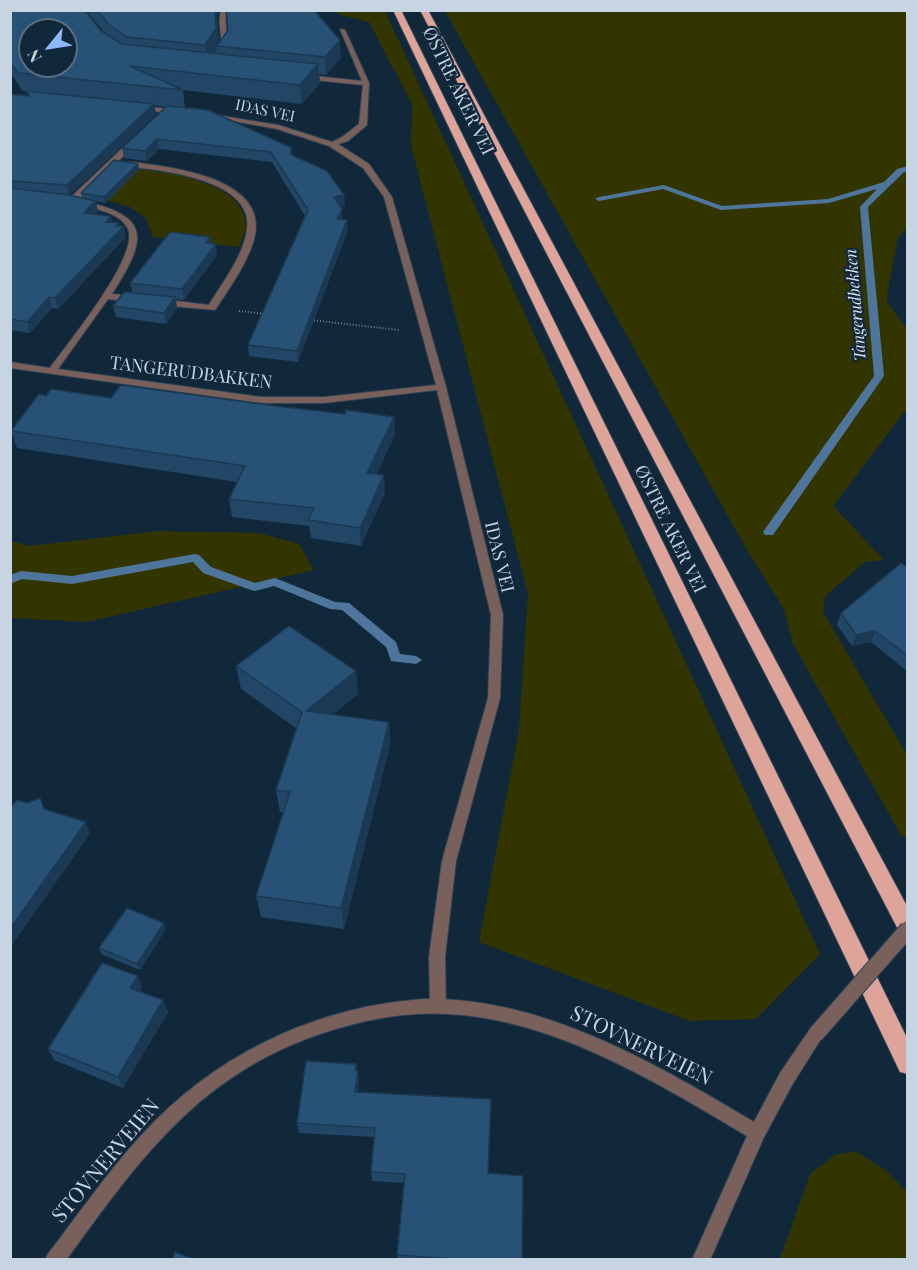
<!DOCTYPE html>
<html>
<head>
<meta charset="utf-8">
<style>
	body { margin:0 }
	#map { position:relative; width:918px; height:1270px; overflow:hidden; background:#11283b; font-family:"Playfair Display",serif }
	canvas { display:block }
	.frame { position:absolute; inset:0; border:12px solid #c7d5e2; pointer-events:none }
	.north { position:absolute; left:18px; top:18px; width:60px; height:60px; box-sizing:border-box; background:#11283b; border:2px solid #5a6d7e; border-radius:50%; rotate:240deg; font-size:16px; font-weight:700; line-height:24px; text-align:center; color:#c7d5e2 }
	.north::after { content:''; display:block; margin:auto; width:21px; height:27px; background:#8cb9fc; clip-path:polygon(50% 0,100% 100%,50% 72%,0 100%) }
</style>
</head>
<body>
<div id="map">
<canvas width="918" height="1270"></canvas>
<div class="frame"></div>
<div class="north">N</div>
</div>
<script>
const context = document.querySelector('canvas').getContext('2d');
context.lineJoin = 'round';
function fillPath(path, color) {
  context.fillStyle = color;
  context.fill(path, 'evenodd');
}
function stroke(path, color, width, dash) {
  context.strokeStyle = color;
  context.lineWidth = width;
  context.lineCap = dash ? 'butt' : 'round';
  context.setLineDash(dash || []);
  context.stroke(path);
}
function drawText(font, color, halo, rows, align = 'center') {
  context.font = font + ' "Playfair Display",serif';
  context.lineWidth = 4.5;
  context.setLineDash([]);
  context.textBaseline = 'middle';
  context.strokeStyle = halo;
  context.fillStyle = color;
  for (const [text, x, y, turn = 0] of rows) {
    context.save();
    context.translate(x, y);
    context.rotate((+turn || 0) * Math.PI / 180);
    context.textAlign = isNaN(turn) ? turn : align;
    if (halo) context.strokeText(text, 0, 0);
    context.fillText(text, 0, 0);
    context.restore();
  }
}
const green = new Path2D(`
	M337,11H385L820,954L756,1019L690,1021L479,942L519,730L528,594L411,146L412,104L369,22L338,14Z
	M445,11H907V228L898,237L886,301L907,329V408L833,506L884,560L865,562L825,596L823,612L907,755V839L901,835L793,644L784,609L748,552Z
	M128,167C160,172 244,179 246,225C246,231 241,241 239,247L153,237L146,218L130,207L99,198Z
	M157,531L259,533L299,544L314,570L87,622L11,618V541L30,546Z
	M855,1151L884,1169L907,1192V1259H780L810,1174L835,1155Z`);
const stream = new Path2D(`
	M908,166V171L903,173L868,207L884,376L773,535H765L763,532L765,529L874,376L860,207L877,189L829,203L721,210L663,189L599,201L595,199L599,197L664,185L722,206L828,199L884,182L897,169Z
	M195,554L199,555L211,567L255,583L275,578L335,602L349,603L396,642L400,654L416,656L422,660L416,664L391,661L386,647L342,610L330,609L274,586L255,591L251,590L203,573L193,562L72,584L22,579L10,584V575L21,571L72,576Z`);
const path = new Path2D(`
	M239,311L265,314
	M311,320L399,330`);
const minor = new Path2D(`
	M221,10H227C223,24 229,36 227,49L224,51L221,49C223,36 217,24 221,10Z
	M340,29L345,30L369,83L367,125L348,141L338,144L369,164L392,197L446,387L503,615L500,698L456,861L445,957L446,1006L443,1011L438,1013L433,1011L430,1006L429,957L442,861L488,698L491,615L437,390L324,403H261L10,368V362L50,368C67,344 140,256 128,229C120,212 95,209 79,205V201H82C154,216 146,241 112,294L134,296L138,299L134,302L108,299L58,369L261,397H324L436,385L384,197L363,168L329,146L277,129L206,116L210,114L278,125L332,142L342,137L359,124L363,85L305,79L302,77L305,75L362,81Z
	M139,106L178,110L181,112L178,114L137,109L136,108Z
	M130,141L137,143L75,203L59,202V198H70Z
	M121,162C132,161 143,164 154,165C187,170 257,182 256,227C255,253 229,289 215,310L160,305L156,302L160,299L209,305C222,283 240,261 246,235C261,179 160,170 124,166H121Z`);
const tertiary = new Path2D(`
	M424,999C541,996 657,1064 754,1122L780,1073L810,1029L816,1026L822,1029L824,1034L792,1085L763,1139L710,1260H692L747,1136C658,1083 554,1019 448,1014C406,1011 362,1020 323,1033C271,1050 223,1079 184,1116C138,1159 103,1210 66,1260H45L48,1254C83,1208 116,1160 156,1120C228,1048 323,1006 424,999Z`);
const trunk = new Path2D(`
	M393,10H401L908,1040V1074L900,1072Z
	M420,10H428L908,908V938L901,935Z`);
const tertiaryBridge = new Path2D(`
	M816,1034L908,929`);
const wall = new Path2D(`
	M10,10L100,30L105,33L89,14V10H218L217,16L219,43L341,58L326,75L319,74L320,83L302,104L183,90L185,108L292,148V155L344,195L345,206H340L342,220L348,230L298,362L249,356L248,345L305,216L272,162L159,149L147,161L124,158L122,148L166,107L154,105L156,114L70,195L82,198L81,193L138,164L139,169L106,203L96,201L98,211L95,214L119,226L126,237L58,309L52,308L30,333L10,330V94L28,95L27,92L23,91L10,73Z
	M211,244L217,255L184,300L176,299L177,308L166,324L116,317L113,306L133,293L130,283Z
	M46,396L111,398L276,406L345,414L394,417L395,435L376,474L384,475L385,493L361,546L311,538L309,526L232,517L229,499L237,482L17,448L11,431Z
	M908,568V672L871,642L852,646L837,625L841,613Z
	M236,666L356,671L358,694L332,715L389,722L390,744L344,929L261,917L256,896L283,812H280L276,790L296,728L241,689Z
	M166,929L140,970L101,954L99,948Z
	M142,987L140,991L163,1000L168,1012L123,1088L54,1060L48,1049Z
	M356,1064L359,1081L358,1092L488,1173L522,1260H398L397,1255L404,1183L372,1181L371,1172L374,1137L299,1133L297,1123Z`);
const shadedWall = new Path2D(`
	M215,10H218L217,16L219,46H217V49L208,63L205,45Z
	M340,40L341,58L326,75L325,57Z
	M318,64L320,83L302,104L300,85Z
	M154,104L156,114L69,196L67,185Z
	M157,139L159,149L147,161L145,151Z
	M138,164L139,169L106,203L104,197Z
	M344,195L345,206L335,207L334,197Z
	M95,201L98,211L86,223L84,213Z
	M342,209V219L338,230L337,219Z
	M111,216L114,226L106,222Z
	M347,220L348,230L298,362L297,351Z
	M119,223L120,230L124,226L126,237L58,309L55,298Z
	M210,237L212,248L206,243Z
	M216,244L217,255L184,300L182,289Z
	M49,297L52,308L30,333L27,322Z
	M175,297L177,308L166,324L164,313Z
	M394,417L395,435L369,491L367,473Z
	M384,475L385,493L361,546L360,528Z
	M875,631L871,642L852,646L856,635Z
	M356,671L358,694L309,734L306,711Z
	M389,722L390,744L344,929L341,908Z
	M86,822L90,834L10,948V929Z
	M164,923L166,929L140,970L137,964Z
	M138,976L142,987L135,999L130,988Z
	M163,1000L168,1012L123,1088L118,1077Z
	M356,1064L359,1081L357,1102L355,1092Z`);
const building = new Path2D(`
	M13,10H85L100,30L122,44L318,64L300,85L130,66L183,90L18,73L10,62V11ZM30,30H66V66H30Z
	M97,10H215L216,28L205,45L127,37L108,24Z
	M226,10H314L340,40L325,57L217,46L228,30Z
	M26,91L154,104L67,185L10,181V94L30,96Z
	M167,106L208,110L292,148L290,154L327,171L344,195L334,197L342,209L337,219L347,220L297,351L248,345L308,210L271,152L157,139L145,151L122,148Z
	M114,160L138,164L104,197L81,193Z
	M10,188L69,195L95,201L84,213L111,216L106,222L119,223L116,226H124L55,298L49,297L27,322L10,319Z
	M170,232L210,237L206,243L216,244L182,289L130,283Z
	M124,292L175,297L164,313L113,306Z
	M121,385L276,406L345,414L346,410L394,417L367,473L384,475L360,528L308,520L314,508L229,499L245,466L11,431L39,394L46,396L51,389L111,398Z
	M901,563L908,568V656L875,631L856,635L841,613Z
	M289,626L356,671L306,711L389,722L341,908L256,896L290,792L276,790L302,712L236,666Z
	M40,798L44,809L86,822L10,929V808L17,800L27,803Z
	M127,908L164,923L137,964L99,948Z
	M102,963L138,976L130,988L163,1000L118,1077L48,1049Z
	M306,1061L356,1064L355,1070L358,1071L355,1092L491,1099L488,1173L523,1176L522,1260H470L397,1255L405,1174L371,1172L375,1128L297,1123Z
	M175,1252L195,1260H172Z`);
const farStreetnames = [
	["IDAS VEI",265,111,12]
];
const farWaternames = [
	["Tangerudbekken",856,305,-95]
];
const streetNames = [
	["ØSTRE AKER VEI",458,91,64],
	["TANGERUDBAKKEN",191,373,7],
	["ØSTRE AKER VEI",670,529,64],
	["IDAS VEI",499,557,76]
];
const nearStreetnames = [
	["STOVNERVEIEN",641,1046,26],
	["STOVNERVEIEN",106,1161,-50]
];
fillPath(green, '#333500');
fillPath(stream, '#4e769d');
stroke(minor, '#2e4456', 2);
stroke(tertiary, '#2e4456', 2);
stroke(trunk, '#2e4456', 2);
stroke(path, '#6f8191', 2, [1, 2]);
fillPath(minor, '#79605b');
fillPath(tertiary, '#79605b');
fillPath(trunk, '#dea49a');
stroke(tertiaryBridge, '#2e4456', 18, []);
stroke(tertiaryBridge, '#79605b', 16);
fillPath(wall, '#224665');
fillPath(shadedWall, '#1b3952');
fillPath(building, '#275175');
stroke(building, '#1b3952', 1.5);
drawText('15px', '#c7d5e2', '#11283b', farStreetnames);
drawText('italic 16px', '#d9e5f2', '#11283b', farWaternames);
drawText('18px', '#c7d5e2', '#11283b', streetNames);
drawText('21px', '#c7d5e2', '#11283b', nearStreetnames);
</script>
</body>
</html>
